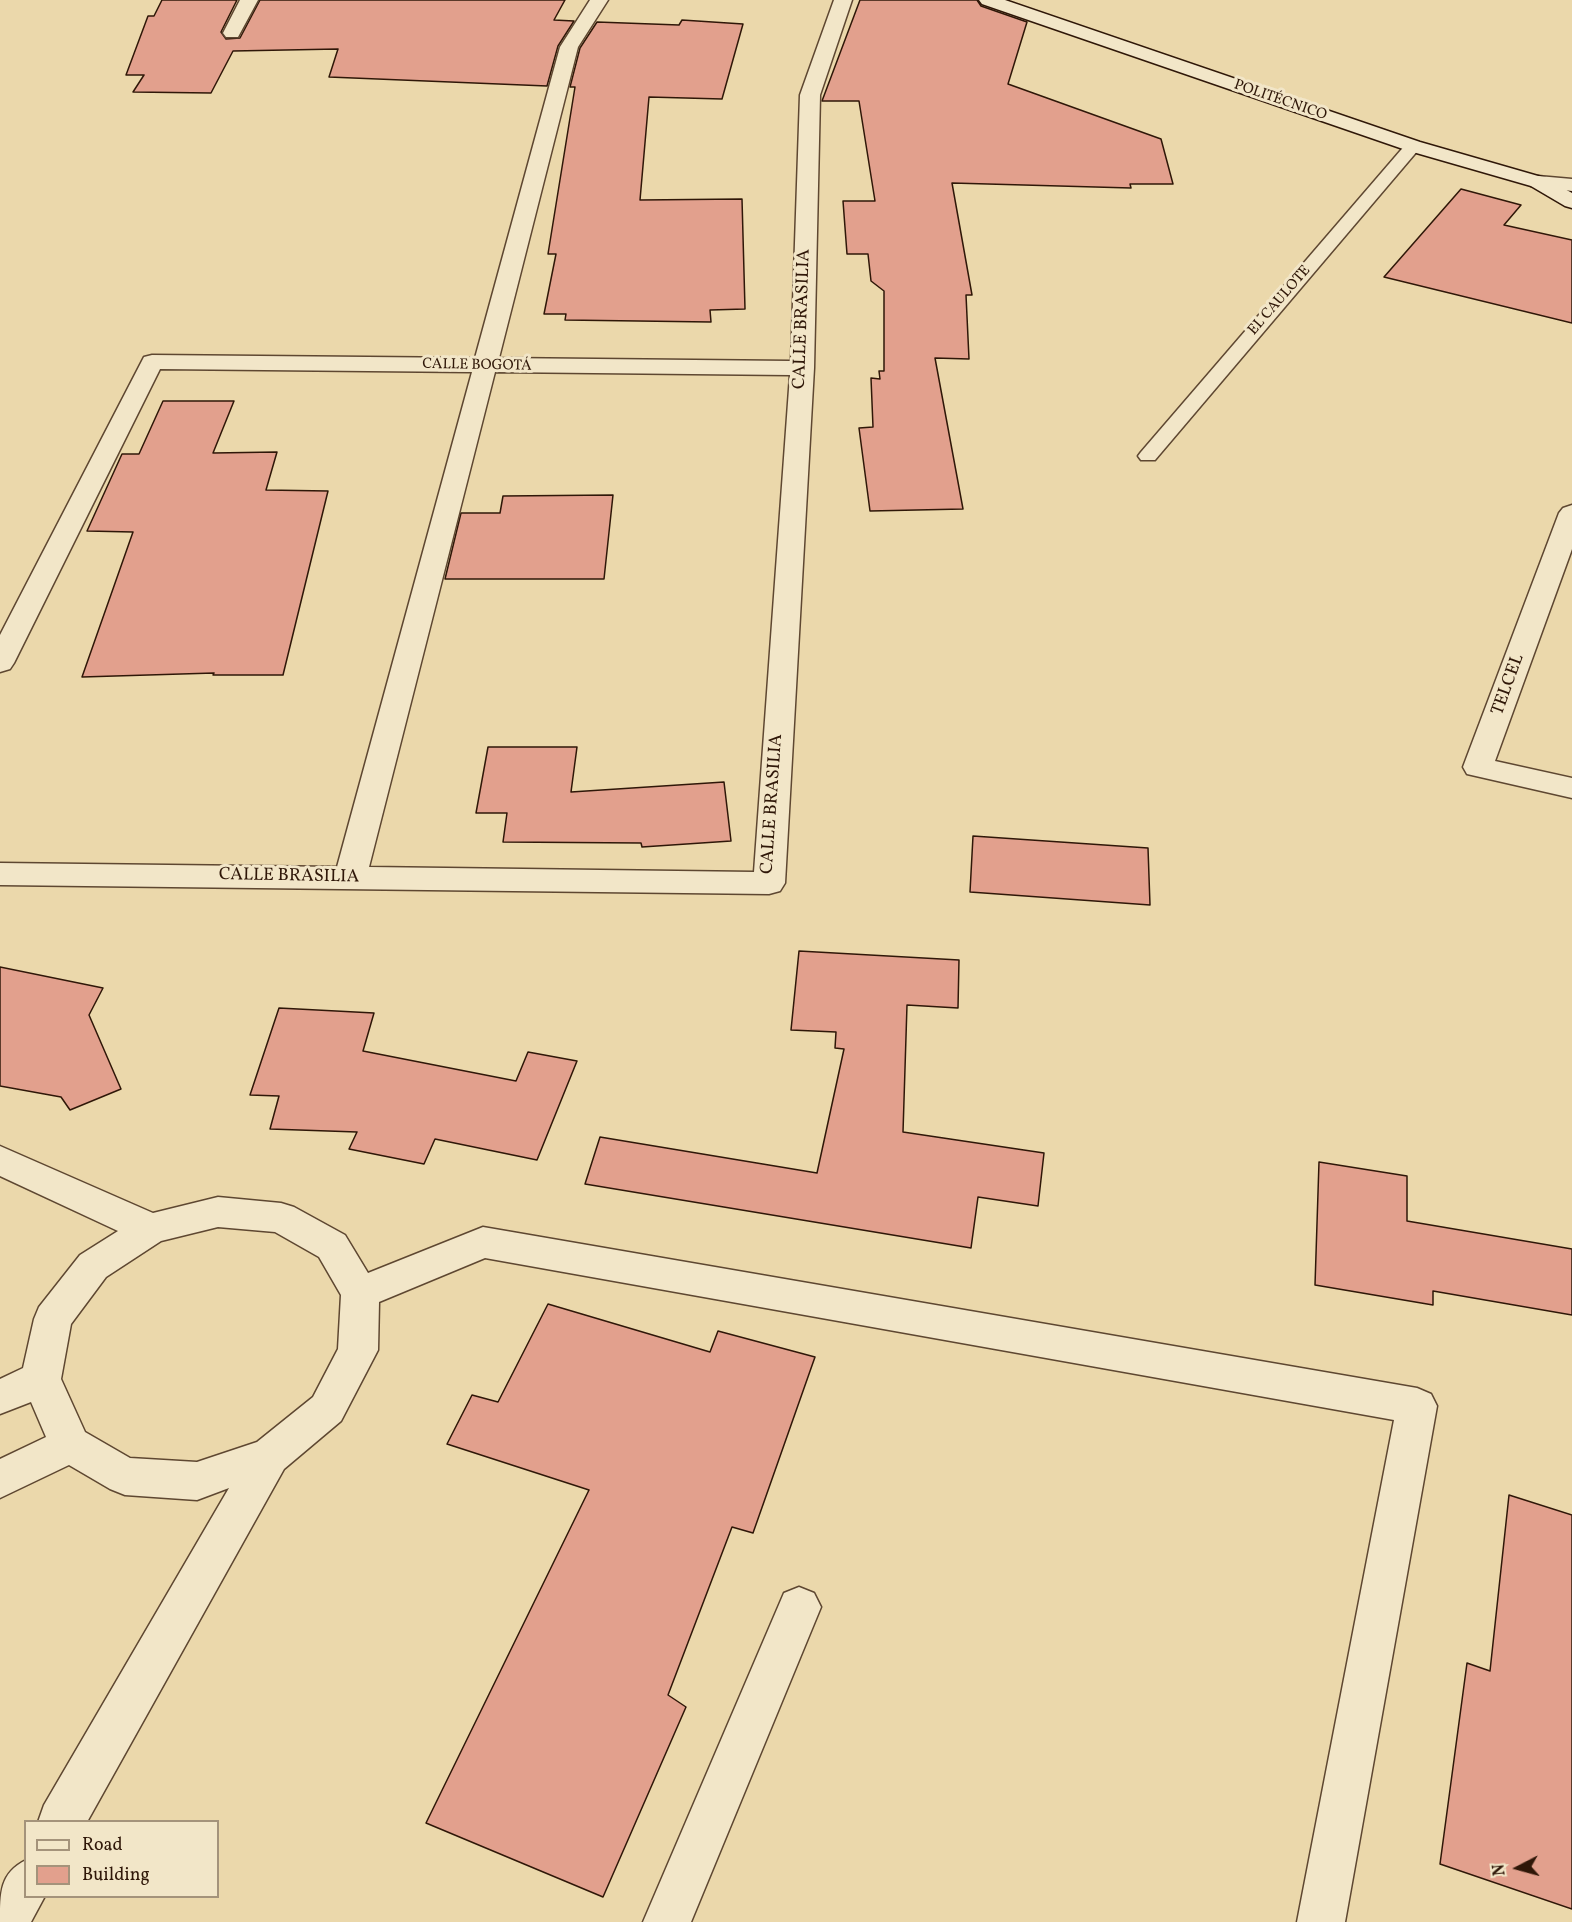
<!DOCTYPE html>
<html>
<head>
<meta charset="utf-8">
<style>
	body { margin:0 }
	#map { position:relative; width:1572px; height:1922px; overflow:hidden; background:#ebd8ab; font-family:Vollkorn,serif }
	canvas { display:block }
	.legend { position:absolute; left:24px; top:1820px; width:195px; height:78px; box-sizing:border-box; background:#f2e6c8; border:2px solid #a4937b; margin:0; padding:8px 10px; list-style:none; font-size:18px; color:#2f1708 }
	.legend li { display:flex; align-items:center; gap:12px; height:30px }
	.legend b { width:30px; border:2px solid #a4937b }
	.north { position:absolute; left:1488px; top:1838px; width:60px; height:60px; -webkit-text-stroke:4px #f2e6c8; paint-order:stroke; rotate:264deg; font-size:16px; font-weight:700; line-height:24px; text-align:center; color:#2f1708 }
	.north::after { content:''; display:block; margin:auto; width:21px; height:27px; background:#2f1708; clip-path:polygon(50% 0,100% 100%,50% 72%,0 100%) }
</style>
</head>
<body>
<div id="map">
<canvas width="1572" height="1922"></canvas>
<ul class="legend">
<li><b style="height:8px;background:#f2e6c8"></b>Road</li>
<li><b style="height:16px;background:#e2a08d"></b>Building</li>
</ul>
<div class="north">N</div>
</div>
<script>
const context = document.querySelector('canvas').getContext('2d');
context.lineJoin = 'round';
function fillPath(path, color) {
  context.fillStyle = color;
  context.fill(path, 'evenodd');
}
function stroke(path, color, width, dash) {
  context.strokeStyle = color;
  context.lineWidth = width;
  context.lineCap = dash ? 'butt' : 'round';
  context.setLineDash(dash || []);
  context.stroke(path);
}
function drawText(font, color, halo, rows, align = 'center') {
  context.font = font + ' Vollkorn,serif';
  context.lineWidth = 6;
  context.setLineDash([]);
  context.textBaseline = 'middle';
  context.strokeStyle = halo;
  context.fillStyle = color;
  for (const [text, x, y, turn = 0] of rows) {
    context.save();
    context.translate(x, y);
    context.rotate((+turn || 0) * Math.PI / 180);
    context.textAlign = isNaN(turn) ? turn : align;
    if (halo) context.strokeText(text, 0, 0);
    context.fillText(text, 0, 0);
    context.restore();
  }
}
const building = new Path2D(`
	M162,0H237L221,32L226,39L240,38L260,0H565L554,20L574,21L558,46L547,86L329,77L338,49L233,51L211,93L133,92L144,75H126L148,16H154Z
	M860,0H977L981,6L1027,22L1008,84L1161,139L1173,184H1130L1131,188L952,183L972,295H966L969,359L935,358L963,509L870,511L859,428L873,427L871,378L880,379L879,371H884V291L871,281L868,254H847L843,201H875L859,101H822Z
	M682,20L743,24L722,99L649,97L640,200L742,199L745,309L710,310L711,322L565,320L566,314H544L556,254H548L575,87H570L580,48L597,22L679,25Z
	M1461,189L1521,205L1504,225L1572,240V323L1384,277Z
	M163,401H234L213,453L277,452L266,490L328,491L283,675H213L214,673L82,677L133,532L87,531L122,454H139Z
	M613,495L604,579H445L461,513H500L503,496Z
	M488,747H577L571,792L724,782L731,841L642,847L641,843L503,842L507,813H476Z
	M973,836L1148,848L1150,905L970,892Z
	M799,951L959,960L958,1008L907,1005L903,1132L1044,1153L1038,1206L978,1197L971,1248L585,1184L600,1137L817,1173L844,1049L835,1048L836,1032L791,1030Z
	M0,967L103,988L89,1015L121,1089L70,1110L61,1097L0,1086Z
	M279,1008L374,1013L363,1051L516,1081L528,1052L577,1061L537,1160L435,1139L424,1164L349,1149L357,1132L270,1129L279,1096L250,1095Z
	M1319,1162L1407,1176V1221L1572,1249V1315L1433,1291V1305L1315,1285Z
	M548,1304L710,1352L718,1331L815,1357L753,1533L732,1527L668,1695L686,1707L603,1897L426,1823L589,1490L447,1444L472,1395L498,1402Z
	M1509,1495L1572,1515V1909L1440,1864L1467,1663L1490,1671Z`);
const lane = new Path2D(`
	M1413,141L1421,146L1419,149L1155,460H1141L1138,456L1141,452L1407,143Z`);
const street = new Path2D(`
	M240,0H258L238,37H226L223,33Z
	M590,0H608L578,47L499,358L791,361L800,95L834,0H852L820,95L814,368L785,883L780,891L769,894L0,885V863L337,867L472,372L160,369L14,663L10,669L0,672V635L144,357L152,355L475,358L560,47ZM495,372L790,375L754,872L369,867Z
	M1538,176L1572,179V191L1531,186L1528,182L1531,178Z
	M1572,505V549L1495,761L1572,778V798L1467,774L1463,767L1559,513L1563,508Z
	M0,1146L153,1213L218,1197L281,1203L294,1207L345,1235L368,1273L483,1227L1417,1388L1431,1394L1437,1406L1345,1922H1297L1394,1420L485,1258L379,1302L378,1350L341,1421L284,1469L87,1822H38L44,1805L229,1488L197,1500L125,1495L110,1489L69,1465L0,1498V1459L46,1437L31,1402L0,1414V1379L23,1368L34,1319L39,1307L80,1255L118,1231L0,1176ZM218,1227L275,1232L319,1257L341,1295L338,1349L313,1397L257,1442L197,1462L130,1458L85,1432L61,1379L71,1324L106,1277L161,1241Z
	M799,1587L814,1593L821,1607L691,1922H643L784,1593Z
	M26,1860V1896H45L31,1922H0C0,1892 0,1873 26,1860Z`);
const secondary = new Path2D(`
	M979,0H1005L1420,142L1545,178L1572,193V208L1565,206L1531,186L1406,150L982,4Z`);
const farStreetnames = [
	["POLITÉCNICO",1280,101,19],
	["EL CAULOTE",1280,301,-49],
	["CALLE BOGOTÁ",477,366,1]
];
const streetNames = [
	["CALLE BRASILIA",803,319,-88],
	["TELCEL",1509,685,-70],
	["CALLE BRASILIA",773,804,-86],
	["CALLE BRASILIA",289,877,1]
];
fillPath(building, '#e2a08d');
stroke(building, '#2f1708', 1.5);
stroke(lane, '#5e4731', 3);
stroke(street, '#5e4731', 3);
stroke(secondary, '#2f1708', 3);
fillPath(lane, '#f2e6c8');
fillPath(street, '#f2e6c8');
fillPath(secondary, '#f2e6c8');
drawText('15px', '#2f1708', '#f2e6c8', farStreetnames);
drawText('18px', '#2f1708', '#f2e6c8', streetNames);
</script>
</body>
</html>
